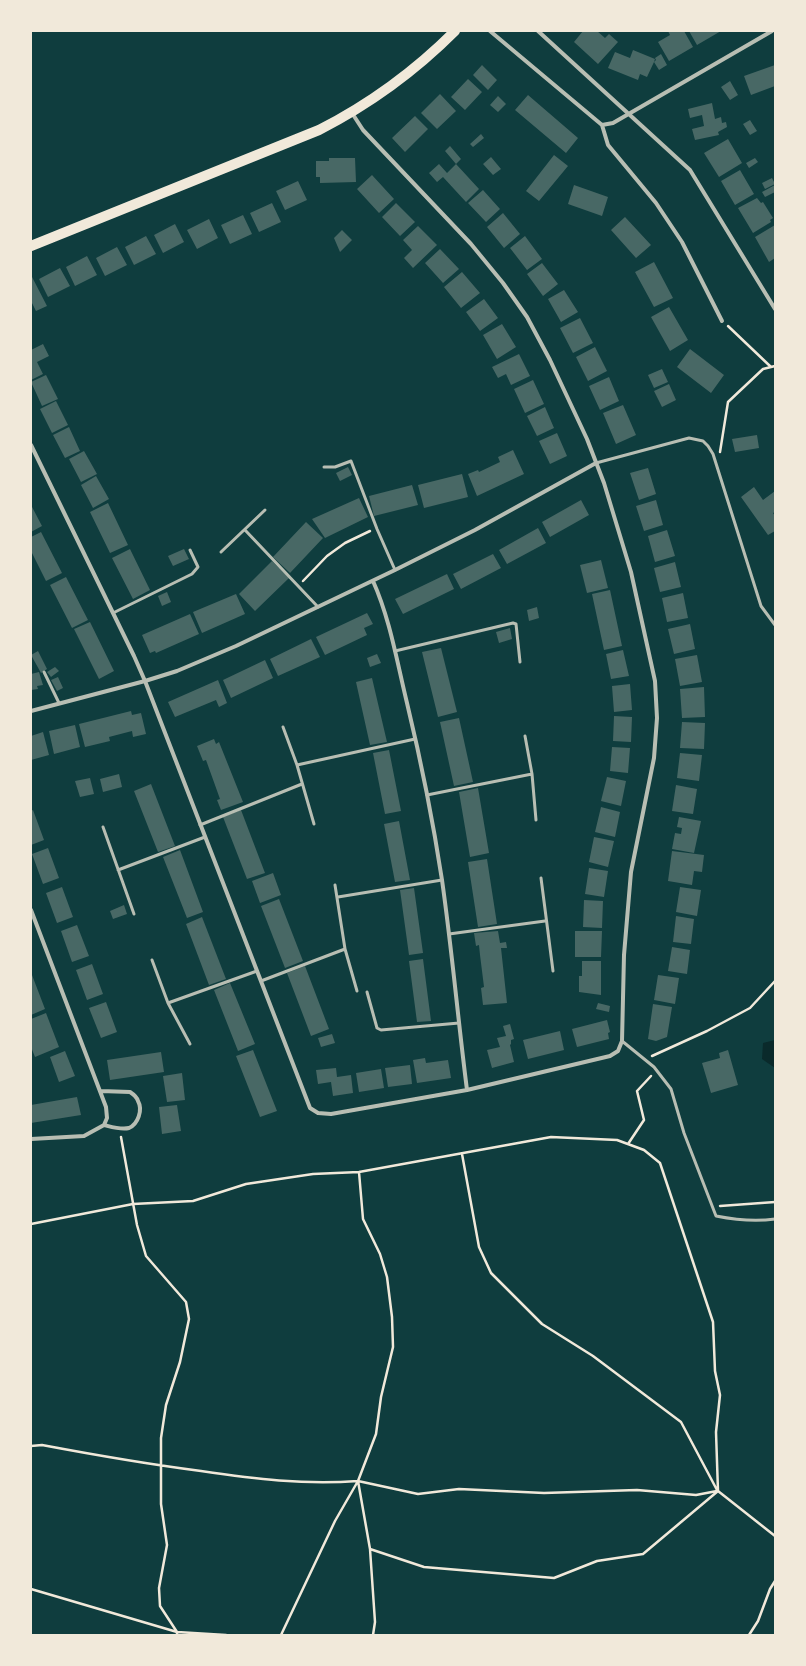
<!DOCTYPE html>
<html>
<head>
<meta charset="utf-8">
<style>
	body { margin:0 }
	#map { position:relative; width:806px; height:1666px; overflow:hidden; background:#0f3d3e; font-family:Jost,sans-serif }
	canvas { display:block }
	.frame { position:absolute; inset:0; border:32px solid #f1e9da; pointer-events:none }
</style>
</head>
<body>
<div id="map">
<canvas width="806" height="1666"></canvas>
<div class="frame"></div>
</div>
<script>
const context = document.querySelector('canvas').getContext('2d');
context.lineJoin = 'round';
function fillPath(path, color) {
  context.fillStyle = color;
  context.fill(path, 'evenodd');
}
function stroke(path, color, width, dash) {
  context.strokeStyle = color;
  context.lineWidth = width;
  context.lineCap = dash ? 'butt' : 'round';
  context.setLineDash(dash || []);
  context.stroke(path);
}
const water = new Path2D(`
	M775,1040V1068L762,1059L763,1043Z`);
const building = new Path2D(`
	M583,31H597L605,38L609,34L618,42L598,64L574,42Z
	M668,31H684L693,47L669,61L658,42L670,35Z
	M689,31H721L697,45Z
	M633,50L655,59L654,62L656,60L655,58L661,54L667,65L659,70L654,62L647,77L640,74L638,80L608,68L615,52L630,58Z
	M482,65L497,80L488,90L473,75Z
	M775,65V86L751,95L744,76Z
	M468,79L482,92L465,110L451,97Z
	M730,81L738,95L730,100L721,87Z
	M440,94L456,111L437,129L421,113Z
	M528,95L578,138L566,153L515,110Z
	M498,96L506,104L498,112L490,105Z
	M712,103L715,119L721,117L722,123L726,122L727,127L718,132L719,135L695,140L692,129L704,126L702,115L690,118L688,109Z
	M415,116L428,129L405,152L392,138Z
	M750,120L757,131L750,135L743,124Z
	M481,134L484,138L473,147L470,144Z
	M728,139L742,163L719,177L704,153Z
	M450,146L461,159L456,164L445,151Z
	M554,155L568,166L539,201L526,191Z
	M491,157L501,169L493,175L483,164Z
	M329,158H355L356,182L320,183V177H316V161H329Z
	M755,158L758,162L749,168L746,163Z
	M439,164L447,173L456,164L479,189L466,202L443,177L437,182L429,173Z
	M740,170L754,194L735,205L721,181Z
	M372,175L394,199L379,213L357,189Z
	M772,178L775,184L765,189L762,183Z
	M298,181L307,200L285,210L276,191Z
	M574,185L608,197L602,216L568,204Z
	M775,185V192L765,197L762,192Z
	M483,190L500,209L486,222L468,203Z
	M757,198L761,203L763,202L773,218L770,220L771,222L753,233L738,208Z
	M272,203L281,222L259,232L250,213Z
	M396,203L415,222L400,236L382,217Z
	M503,213L520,234L504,248L487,227Z
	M243,215L252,234L230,244L221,225Z
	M625,217L651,245L636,258L611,230Z
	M209,219L218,238L197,249L187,230Z
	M175,224L184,242L163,253L154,235Z
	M775,225V258L769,262L755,237Z
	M418,226L437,245L413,268L404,258L412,250L403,240Z
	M342,230L352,240L340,252L334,238Z
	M146,236L156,254L134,265L125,247Z
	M525,236L542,259L527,270L510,248Z
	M117,247L127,265L105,276L96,258Z
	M440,249L459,269L443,283L425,263Z
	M87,256L97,275L75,286L66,267Z
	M654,262L673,298L654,307L635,272Z
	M542,263L558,284L543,296L527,274Z
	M60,268L70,286L48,297L39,279Z
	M462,272L480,293L461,308L444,287Z
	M31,275L47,306L36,311L31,301Z
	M564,290L578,312L561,322L548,299Z
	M484,299L498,318L480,331L466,312Z
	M669,307L688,340L670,351L651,317Z
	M580,318L593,343L573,353L560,328Z
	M502,324L516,347L497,359L483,335Z
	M43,344L49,356L37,362L43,374L31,380V350Z
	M595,347L607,371L588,381L576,357Z
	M690,349L724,375L711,393L677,367Z
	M519,354L530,376L511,385L506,374L498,378L492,367Z
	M662,369L668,382L654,388L648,375Z
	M46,375L58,399L42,406L31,382Z
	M609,377L619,401L600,410L589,386Z
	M533,380L544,404L525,413L514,389Z
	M669,384L676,400L662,407L654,391Z
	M56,401L68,425L52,433L40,409Z
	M623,405L636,435L616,444L603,413Z
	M545,407L554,428L537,436L527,416Z
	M69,427L80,451L65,458L53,435Z
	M557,433L567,456L550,464L539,441Z
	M757,435L759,448L735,452L732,439Z
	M513,450L524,474L477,496L468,474L478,470L479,472L500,462L498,457Z
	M84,451L97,474L81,482L69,459Z
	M348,467L352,475L340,481L336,473Z
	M648,468L656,494L639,500L630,473Z
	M462,474L468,497L424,508L418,485Z
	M96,476L109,499L93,508L81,485Z
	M412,485L418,505L374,516L369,496Z
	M754,487L763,500L775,491V512L773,513L775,516V531L768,535L741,497Z
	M359,498L368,517L325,538L312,519Z
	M581,500L589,515L550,537L542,522Z
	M656,500L663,525L644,531L636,506Z
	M108,503L128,545L110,553L90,512Z
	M31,505L42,526L31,532Z
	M306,522L323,538L290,573L273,557Z
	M538,528L546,543L507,564L499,550Z
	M667,530L675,556L655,562L648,536Z
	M41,532L62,573L46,581L31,551V537Z
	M130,549L150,590L133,599L112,558Z
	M184,549L189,559L173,566L168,556Z
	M493,554L501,568L461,589L453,574Z
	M601,560L608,588L587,593L580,565Z
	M272,561L289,578L255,611L239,594Z
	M675,562L681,587L660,592L654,568Z
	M447,574L454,589L403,614L395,599Z
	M66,577L88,620L72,628L50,585Z
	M610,590L622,646L604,650L592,594Z
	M167,592L171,602L162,606L158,596Z
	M683,593L688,618L667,622L662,598Z
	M236,594L245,614L202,633L193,612Z
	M537,607L539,618L529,621L527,610Z
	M367,613L373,624L364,628L367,635L325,655L316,637Z
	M190,614L199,634L156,653L155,651L150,653L142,635Z
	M90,622L114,671L99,679L74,629Z
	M690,624L695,649L674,654L668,629Z
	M510,628L512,639L499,643L496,632Z
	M311,639L320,657L278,676L270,659Z
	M441,648L457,712L438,717L422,652Z
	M623,650L629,676L611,679L606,654Z
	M38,651L47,669L41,673L31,655Z
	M377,654L381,663L370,667L367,658Z
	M697,655L702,682L680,686L675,659Z
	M265,660L273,678L231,698L223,680Z
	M55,667L59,671L51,677L47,672Z
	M39,672L43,685L37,686L38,689L31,690V674Z
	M58,677L63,688L57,691L51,680Z
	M372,678L387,742L370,745L356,682Z
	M218,680L227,703L219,707L216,700L175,717L168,702Z
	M630,684L632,710L614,712L612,686Z
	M704,687L705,717L682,718L680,689Z
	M131,711L132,715L141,713L146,734L133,737L132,731L109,737L110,741L85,747L79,724Z
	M614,716L632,717L631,742L613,741Z
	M459,718L473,782L454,786L440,722Z
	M682,722L705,723L704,749L680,748Z
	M75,725L80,747L54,754L49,731Z
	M43,732L49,755L31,760V736Z
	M214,739L216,744L219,742L243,802L221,810L217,800L220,799L206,760L203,761L197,746Z
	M612,747L630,748L628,773L610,771Z
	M389,750L401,811L385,814L373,753Z
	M680,753L702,755L699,781L677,778Z
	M119,774L122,787L103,792L100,779Z
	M607,777L626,781L621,806L601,801Z
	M90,778L94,794L80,797L75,781Z
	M151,784L175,846L158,852L134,791Z
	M676,785L697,789L693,814L672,811Z
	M478,788L489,853L470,857L459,792Z
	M601,807L620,812L615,837L595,832Z
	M33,810L44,840L31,845V811Z
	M241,810L265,873L247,879L223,817Z
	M679,817L701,821L694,853L672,849L675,833L681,834L682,828L677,827Z
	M399,821L410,880L395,882L384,824Z
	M594,837L614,841L608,867L589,862Z
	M48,848L59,878L43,884L32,854Z
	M180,850L203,912L187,918L163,857Z
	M672,851L704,855L702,872L694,871L692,885L668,881Z
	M487,859L497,924L478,927L468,862Z
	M589,868L608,871L604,897L585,894Z
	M273,873L281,895L260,903L252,881Z
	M62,887L73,917L57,923L46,893Z
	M680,887L701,890L697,916L676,912Z
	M414,888L423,953L409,955L400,890Z
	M279,899L303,961L285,968L261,906Z
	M584,900L603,901L602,928L583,927Z
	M124,905L127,914L113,919L110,911Z
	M676,916L694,919L691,944L673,942Z
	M202,917L226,979L209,985L186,924Z
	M77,925L89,956L72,962L61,931Z
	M498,931L500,943L506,942L507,948H501L507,1003L483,1005L481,988L484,987L480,955L479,945L476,946L474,933Z
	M575,931H602L601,957H575Z
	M672,947L690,950L687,974L668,971Z
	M423,959L431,1021L417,1022L409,961Z
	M582,961H601V995L579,992V976H582Z
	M92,964L103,994L87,1000L76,970Z
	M305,966L329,1029L311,1036L287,973Z
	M31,975H32L45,1009L31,1015Z
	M658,975L679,978L675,1004L654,1000Z
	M230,983L255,1044L238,1051L214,990Z
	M106,1002L117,1032L101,1038L89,1008Z
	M598,1003L610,1006L609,1012L596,1009Z
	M653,1004L672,1007L667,1037L656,1041L648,1039Z
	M46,1013L59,1047L35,1057L31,1047V1019Z
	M607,1020L610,1032L608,1033L609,1039L577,1047L572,1029Z
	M510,1024L514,1039L511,1040V1044L510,1045L514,1062L492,1068L487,1050L500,1047L497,1038L506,1036L503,1026Z
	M560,1031L564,1050L528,1059L523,1040Z
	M332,1034L335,1043L321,1047L318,1038Z
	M253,1050L277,1111L260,1117L236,1056Z
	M728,1050L738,1085L711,1093L702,1063L720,1058L719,1053Z
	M65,1051L75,1076L59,1082L50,1057Z
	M161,1052L164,1072L110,1080L107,1060Z
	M425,1058L426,1063L448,1060L451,1078L417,1083L413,1060Z
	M410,1065L412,1084L388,1087L385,1068Z
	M336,1068L337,1077L351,1075L353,1093L333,1096L331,1082L318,1084L316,1070Z
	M381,1069L384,1088L359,1092L356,1073Z
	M182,1073L185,1100L167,1102L163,1076Z
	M77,1097L81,1115L31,1123V1105Z
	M177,1105L181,1131L162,1134L159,1107Z`);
const path = new Path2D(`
	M728,326L771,367
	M720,452L728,402L763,369L775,366
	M303,581L327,556L345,543L370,531
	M652,1056L707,1031L750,1008L775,981
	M121,1137L137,1225L146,1256L186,1302L189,1319L180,1362L166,1405L161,1438V1504L167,1545L159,1588L160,1606L177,1632V1635
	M628,1144L644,1120L637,1091L651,1076
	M462,1154L479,1247L491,1273L542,1324L593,1356L681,1422L717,1490
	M720,1206L775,1202
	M31,1224L133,1204L193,1201L246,1184L313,1174L359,1172L551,1137L617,1140L644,1150L660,1163L713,1322L715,1371L720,1395L716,1432L718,1491
	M31,1446L42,1445C95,1455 147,1464 201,1471C255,1479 303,1485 358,1481L370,1549L424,1567L554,1578L597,1561L643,1554L718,1491L775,1536
	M358,1481L418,1494L459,1489L544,1493L637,1490L696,1495L717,1491
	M370,1549L375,1622L373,1635
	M31,1589L177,1632L226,1635
	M281,1635L335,1521L358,1481L376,1434L381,1397L393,1347L392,1317L387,1277L380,1254L363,1219L359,1172
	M749,1635L758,1621L770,1589L775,1581`);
const service = new Path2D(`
	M596,463L689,438L703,441L708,446L713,454L761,606L775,625
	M324,467H335L351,461L377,529L395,570
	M245,530L318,607
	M221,552L265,510
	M113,613L192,574L198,567L190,550
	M395,651L513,623L516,624L520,662
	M44,672L59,703
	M283,727L297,765L314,824
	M525,736L532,774L536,820
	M297,765L415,739
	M427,795L532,774
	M200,825L302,784
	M103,827L134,914
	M118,870L205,837
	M541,878L553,971
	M335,885L345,949L357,991
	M338,897L442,880
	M449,934L545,921
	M152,960L168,1003L190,1044
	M261,981L345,949
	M367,992L377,1028L381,1030L459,1023
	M168,1003L257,971
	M622,1041L654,1067L671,1089L684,1133L716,1216C736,1220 754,1222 775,1219`);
const minor = new Path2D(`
	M490,31L602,125L613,123L772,31
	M538,31L690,170L775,309
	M602,125L608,145L656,203L682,242L722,321
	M31,445L134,656L145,681L310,1108L318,1113L331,1114L467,1090L610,1056L618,1051L622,1041L624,955L631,872L654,758L657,718L655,681L631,572L604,483L587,439L550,360L527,317L503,283L471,244L363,130L352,113
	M373,581C390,619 397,662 407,703C421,761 433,821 442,880C452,950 458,1020 467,1090
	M31,711L145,681L177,671L236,646L395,570L475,530L596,463
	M31,910L106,1107L107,1118L104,1125
	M101,1091L130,1092C133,1094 137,1097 138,1101C143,1110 138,1124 129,1128C121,1130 112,1127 104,1125
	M31,1139L84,1136L104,1125`);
const primary = new Path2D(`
	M31,246L319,130C370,104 414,72 455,31`);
fillPath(water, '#0a2a2b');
fillPath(building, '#486865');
stroke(path, '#f1e9da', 2.5);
stroke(service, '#b8beb3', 3);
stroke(minor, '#b8beb3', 4);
stroke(primary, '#f1e9da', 10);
</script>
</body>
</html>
